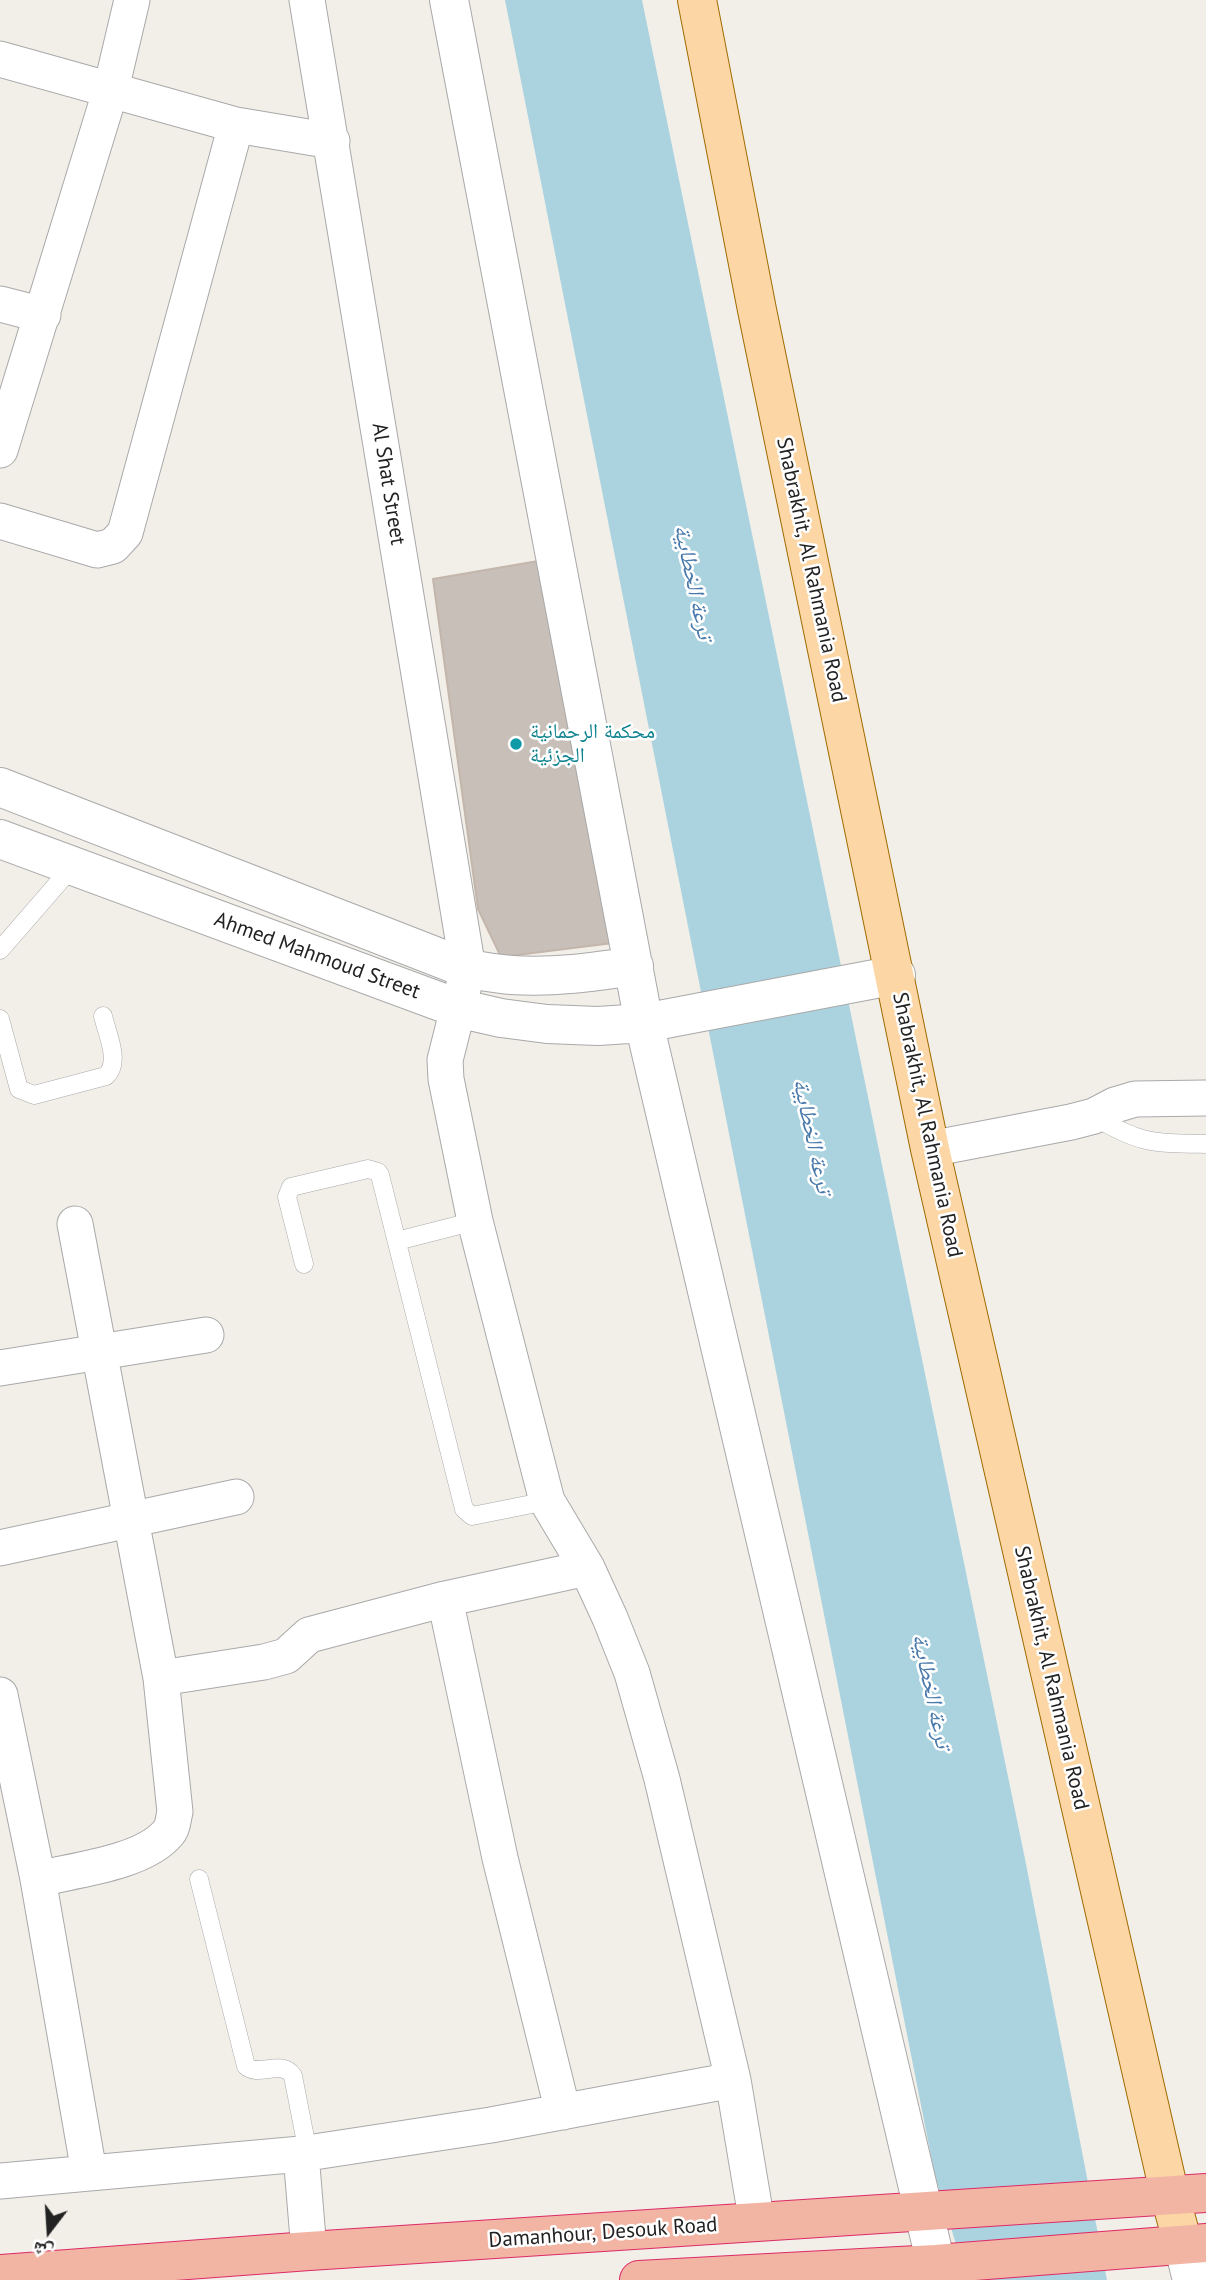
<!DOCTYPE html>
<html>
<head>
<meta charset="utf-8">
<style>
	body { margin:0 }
	#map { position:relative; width:1206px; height:2280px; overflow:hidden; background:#f2efe9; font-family:"PT Sans","Noto Naskh Arabic",sans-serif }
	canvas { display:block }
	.north { position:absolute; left:14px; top:2196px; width:70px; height:70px; -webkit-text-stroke:5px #fff; paint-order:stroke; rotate:197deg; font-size:19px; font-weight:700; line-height:28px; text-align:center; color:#222 }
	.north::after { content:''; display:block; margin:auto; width:24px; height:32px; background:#222; clip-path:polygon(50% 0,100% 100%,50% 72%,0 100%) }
</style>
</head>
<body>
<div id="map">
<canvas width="1206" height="2280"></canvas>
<div class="north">ش</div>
</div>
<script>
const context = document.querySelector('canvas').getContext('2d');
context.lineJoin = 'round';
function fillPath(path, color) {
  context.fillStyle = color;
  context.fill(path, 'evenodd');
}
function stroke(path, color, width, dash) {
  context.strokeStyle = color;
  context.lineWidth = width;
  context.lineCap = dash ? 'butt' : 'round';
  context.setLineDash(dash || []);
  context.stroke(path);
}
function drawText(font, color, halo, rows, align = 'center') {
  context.font = font + ' "PT Sans","Noto Naskh Arabic",sans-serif';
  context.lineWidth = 5;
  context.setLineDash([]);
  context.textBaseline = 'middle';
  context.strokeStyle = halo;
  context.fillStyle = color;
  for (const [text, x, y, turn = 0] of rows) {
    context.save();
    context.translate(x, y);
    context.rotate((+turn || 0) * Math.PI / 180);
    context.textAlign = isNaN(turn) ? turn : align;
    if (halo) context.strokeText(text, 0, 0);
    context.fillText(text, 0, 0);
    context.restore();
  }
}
const water = new Path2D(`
	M505,0H642L1025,1859L1107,2280H967L935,2176Z`);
const building = new Path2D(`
	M544,560L613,943L501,957L478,909L433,579Z`);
const service = new Path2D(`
	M0,950L73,866
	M0,1019L19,1089L34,1095L106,1076C121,1062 107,1034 103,1016
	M1094,1116C1139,1144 1154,1143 1206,1144
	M397,1241L475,1221
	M304,1264L287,1197L291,1187L368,1169L378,1172L380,1175L464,1509L472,1516L547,1501
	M199,1879L246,2066C259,2078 282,2058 293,2076L308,2153`);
const minor = new Path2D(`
	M307,0L468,969L445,1060L446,1079L475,1221L547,1501L587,1568L610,1618L632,1673L662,1779L733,2080L757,2223
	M0,59L236,125L332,141
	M0,304L43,315
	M0,450L111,89L132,0
	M0,521L97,550L113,546L125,533L236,125
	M930,1149L1071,1122L1094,1116L1115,1105L1135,1099L1206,1098
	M0,1368L206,1335
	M0,1548L236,1497
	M161,1678L264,1662L286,1656L309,1635L445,1599
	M0,1695L38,1879L89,2172
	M38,1879C75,1870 143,1863 168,1833C173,1828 173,1819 175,1812L161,1678L75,1224
	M563,2112L500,1858L445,1599L587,1568
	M301,2154L309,2251
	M0,2181L301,2154L491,2125L733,2080`);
const tertiary = new Path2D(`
	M449,0L644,1023L936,2264
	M0,787L468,969C482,971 497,974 512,975C552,978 594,972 634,966
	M0,839L457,1008L501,1018L547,1024L598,1026L644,1023L896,975
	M1183,2244L1192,2280`);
const primary = new Path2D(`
	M697,0L757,310L930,1149L1170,2196L1183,2244`);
const trunk = new Path2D(`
	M0,2274L309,2251L1206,2193
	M639,2280L936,2264L1206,2243`);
const markers = [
	[516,744,7,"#0f9aa8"]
];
const streetNames = [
	["Al Shat Street",388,484,81],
	["Shabrakhit, Al Rahmania Road",811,570,78],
	["Ahmed Mahmoud Street",317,956,20],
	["Shabrakhit, Al Rahmania Road",927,1125,78],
	["Shabrakhit, Al Rahmania Road",1051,1678,77],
	["Damanhour, Desouk Road",603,2233,-4]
];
const cultureNames = [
	["محكمة الرحمانية",530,732],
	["الجزئية",530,756]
];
const waterNames = [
	["ترعة الخطابية",693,582,78],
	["ترعة الخطابية",812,1136,78],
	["ترعة الخطابية",931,1691,78]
];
fillPath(water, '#aad3df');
fillPath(building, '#c7bfb8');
stroke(building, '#c4b6ab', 2);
stroke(service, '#a9a9a9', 19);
stroke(minor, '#a9a9a9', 37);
stroke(tertiary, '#a9a9a9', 40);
stroke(primary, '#a06b00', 40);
stroke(trunk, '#dc2a67', 40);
stroke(service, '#fff', 18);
stroke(minor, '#fff', 35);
stroke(tertiary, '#fff', 38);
stroke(primary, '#fcd6a4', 38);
stroke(trunk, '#f2b4a3', 38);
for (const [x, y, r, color] of markers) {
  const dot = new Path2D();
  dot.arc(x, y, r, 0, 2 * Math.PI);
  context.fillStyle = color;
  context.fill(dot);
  stroke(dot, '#fff', 2.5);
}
drawText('21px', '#222', '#fff', streetNames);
drawText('21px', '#0d838f', '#fff', cultureNames, 'left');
drawText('italic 23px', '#4a7aab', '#fff', waterNames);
</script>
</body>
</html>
